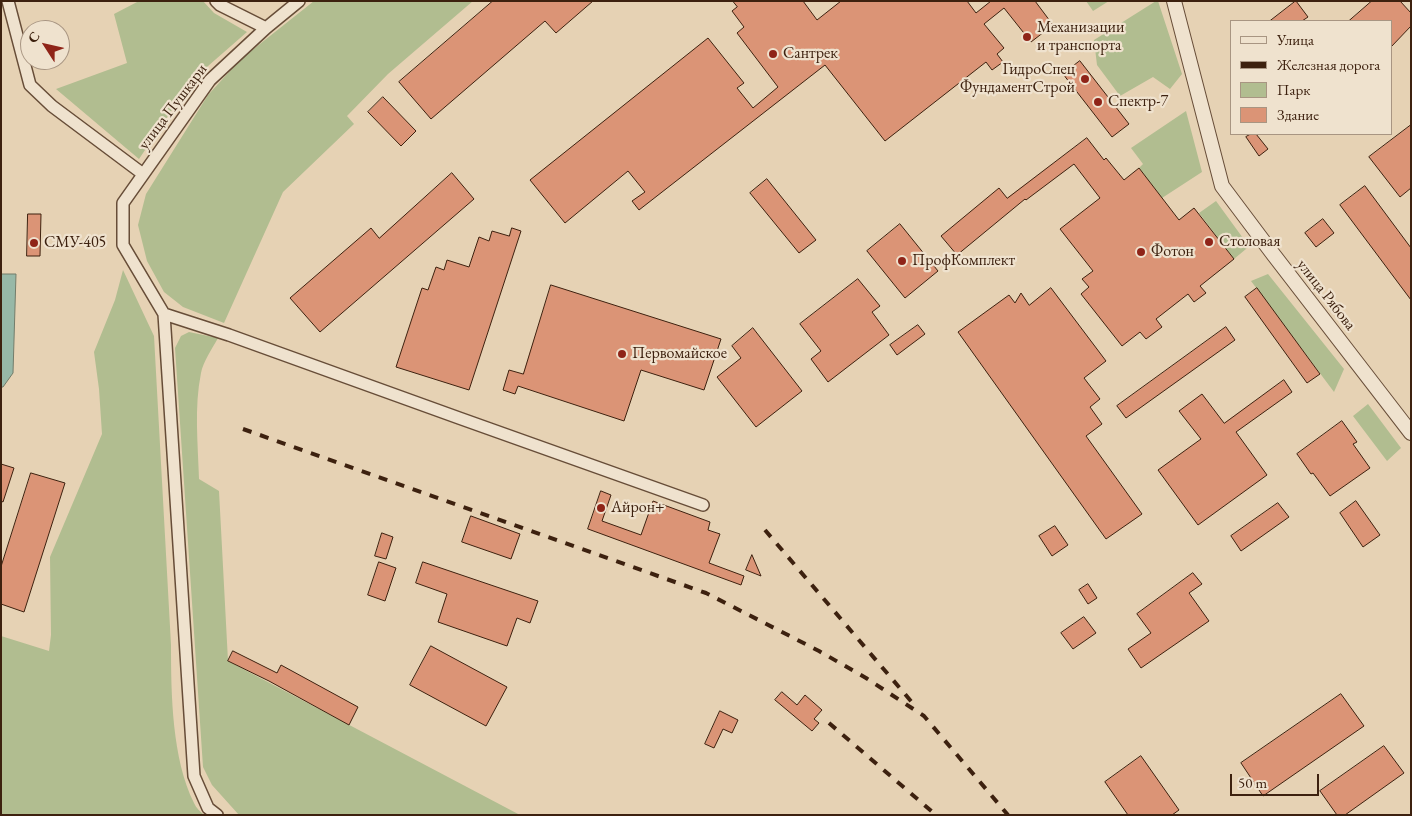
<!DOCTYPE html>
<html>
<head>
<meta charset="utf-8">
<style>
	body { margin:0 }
	#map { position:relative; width:1412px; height:816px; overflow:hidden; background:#e6d2b4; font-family:"EB Garamond",serif }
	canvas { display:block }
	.frame { position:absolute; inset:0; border:2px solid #3d210f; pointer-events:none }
	.legend { position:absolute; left:1230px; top:20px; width:162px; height:115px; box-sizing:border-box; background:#efe2ce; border:1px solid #a89582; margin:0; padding:6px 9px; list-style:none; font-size:15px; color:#3d210f }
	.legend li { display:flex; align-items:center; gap:10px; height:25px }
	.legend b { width:25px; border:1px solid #a89582 }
	.north { position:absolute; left:20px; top:20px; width:50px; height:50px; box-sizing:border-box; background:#efe2ce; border:1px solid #a89582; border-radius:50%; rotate:305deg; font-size:14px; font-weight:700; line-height:20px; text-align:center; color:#3d210f }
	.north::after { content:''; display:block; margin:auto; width:18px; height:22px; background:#8f2418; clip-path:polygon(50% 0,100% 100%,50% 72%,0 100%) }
	.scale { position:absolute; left:1230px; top:774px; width:89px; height:22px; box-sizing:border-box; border:2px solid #3d210f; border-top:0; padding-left:6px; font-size:15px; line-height:18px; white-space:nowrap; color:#3d210f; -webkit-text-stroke:4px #efe2ce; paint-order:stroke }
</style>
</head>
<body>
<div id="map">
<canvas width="1412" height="816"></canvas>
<div class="frame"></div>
<ul class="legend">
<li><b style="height:6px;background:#efe2ce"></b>Улица</li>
<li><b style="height:6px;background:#3d210f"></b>Железная дорога</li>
<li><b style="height:14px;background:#b1bd90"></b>Парк</li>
<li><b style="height:14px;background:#db9476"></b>Здание</li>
</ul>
<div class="north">С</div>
<div class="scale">50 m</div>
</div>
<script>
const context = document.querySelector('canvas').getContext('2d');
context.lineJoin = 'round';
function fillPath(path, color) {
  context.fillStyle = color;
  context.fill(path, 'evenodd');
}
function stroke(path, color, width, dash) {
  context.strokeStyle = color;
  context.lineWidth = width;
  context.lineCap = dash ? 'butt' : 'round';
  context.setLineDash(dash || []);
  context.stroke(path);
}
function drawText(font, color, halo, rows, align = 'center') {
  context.font = font + ' "EB Garamond",serif';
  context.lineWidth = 4.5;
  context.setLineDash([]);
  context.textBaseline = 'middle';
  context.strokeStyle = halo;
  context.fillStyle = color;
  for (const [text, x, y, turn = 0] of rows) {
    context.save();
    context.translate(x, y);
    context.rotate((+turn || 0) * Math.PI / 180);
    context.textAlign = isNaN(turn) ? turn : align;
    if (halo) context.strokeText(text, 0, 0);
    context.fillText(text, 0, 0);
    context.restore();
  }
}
const green = new Path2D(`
	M139,1H203L214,13L247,32L192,80L139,159L56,89L127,63L114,14Z
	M314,1H473L388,74L347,116L354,124L283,192L224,323L183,307L164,292L147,261L138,225L146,194L208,95L241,59Z
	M1086,1H1109L1093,11Z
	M1156,1H1158L1182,74L1170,89L1153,77L1120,96L1097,65L1094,40Z
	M1186,111L1202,172L1162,198L1139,168L1143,164L1131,148Z
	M1216,201L1248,245L1246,249L1234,259L1199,213Z
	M123,270L154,336L171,645C171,694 172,759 194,803C196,808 200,811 204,815H1V636L49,651L51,635L50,557L102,434L99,389L94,352L115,300Z
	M1268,274L1344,369L1334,392L1251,281Z
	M189,332L218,338C212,349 203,362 201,373C194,407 198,444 199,479L219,491L228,661L520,815H239L212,785L203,767L175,348L181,336Z
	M1368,404L1401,448L1387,461L1353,416Z`);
const water = new Path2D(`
	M1,274H16L13,373L3,387H1Z`);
const building = new Path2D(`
	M493,1H593L556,33L545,21L431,119L399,82Z
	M733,1H803L817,20L841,1H967L976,13L991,1H1035L1053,25L1031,42L1004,8L984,24L1004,48L997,54L1003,62L992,70L986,62L885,141L825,65L639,210L632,201L645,192L628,171L565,223L530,180L708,38L744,83L737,88L753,108L778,87L737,33L744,27L732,11L737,7Z
	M1296,1L1308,17L1302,21H1270Z
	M1372,1H1400L1411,13V26L1391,47V21H1349Z
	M1080,61L1129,124L1112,137L1063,74Z
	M383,97L416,131L401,146L368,112Z
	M1411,125V188L1400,197L1369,157Z
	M1251,134H1256L1268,149L1259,156L1246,137Z
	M1087,138L1104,160L1106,158L1124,180L1139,168L1179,220L1194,208L1234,259L1200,286L1206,293L1194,302L1188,294L1156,319L1162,327L1146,339L1140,332L1122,346L1081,294L1089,287L1082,279L1093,271L1060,229L1100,198L1074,164L1026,200L1025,199L957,255L941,236L999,188L1007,198Z
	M452,173L474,199L320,332L290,298L371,228L379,238Z
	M767,179L816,240L799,253L750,193Z
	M1365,186L1411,248V300L1340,205Z
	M28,214H41L40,256H27Z
	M1323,219L1334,233L1316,247L1305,233Z
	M900,224L938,271L905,298L867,251Z
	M512,228L521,231L469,390L396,367L422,288L428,290L436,267L444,270L447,260L469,267L479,237L489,241L492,231L509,236Z
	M858,279L880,306L872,312L889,335L828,382L811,359L821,351L800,324Z
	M551,285L721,339L704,390L641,370L624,421L518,386L515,394L503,390L509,370L523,374Z
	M1051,288L1106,361L1084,378L1100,399L1090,407L1102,424L1086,436L1142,514L1106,539L958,332L1009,295L1015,303L1021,293L1029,305Z
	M1257,288L1320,374L1307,383L1245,297Z
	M918,325L925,334L897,355L890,345Z
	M1226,327L1235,340L1126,418L1117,406Z
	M753,328L802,391L756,427L717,377L741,358L732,346Z
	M1284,380L1292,392L1236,432L1267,475L1198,525L1158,470L1201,439L1179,411L1202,394L1224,423Z
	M1342,421L1357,442L1353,444L1370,468L1330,496L1313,473L1311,474L1297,454Z
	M1,464L14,468L3,502L1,501Z
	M31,473L65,483L24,612L1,604V567Z
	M601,491L611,495L602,521L641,535L653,501L710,522L708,530L720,534L709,563L744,576L741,585L588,529Z
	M1356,501L1380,535L1363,547L1340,513Z
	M1278,503L1289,517L1241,551L1231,536Z
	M471,516L520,534L511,559L462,542Z
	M1055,526L1068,545L1052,556L1039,536Z
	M382,533L393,537L386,559L375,556Z
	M752,555L761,576L746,570Z
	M379,562L396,568L385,601L368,595Z
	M423,562L538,601L530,623L517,618L507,646L438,622L447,594L416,583Z
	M1193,573L1202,584L1189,593L1209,621L1141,668L1128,649L1151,633L1137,614Z
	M1088,584L1097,598L1088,604L1079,590Z
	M1084,617L1096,633L1073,649L1061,633Z
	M431,646L507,687L486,726L410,685Z
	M233,651L277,673L281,665L358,707L349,725L269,681L228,661Z
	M782,692L797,705L805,695L822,710L814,719L819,723L812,731L775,700Z
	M1341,694L1364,726L1263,796L1241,763Z
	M720,711L738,720L732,733L723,729L714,748L705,744Z
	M1384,746L1404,773L1345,815H1337L1320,791Z
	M1141,756L1179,810L1172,815H1128L1105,782Z`);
const minor = new Path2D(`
	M8,1L30,85L52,106L143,174
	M216,1L220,5L266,28
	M164,314L229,335L459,418L703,505
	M217,815L208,808L194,776L164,314L123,245V203L210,80L266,28L299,1`);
const tertiary = new Path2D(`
	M1174,1L1222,186L1273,254L1411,433`);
const rail = new Path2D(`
	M243,429L706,593L819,651L866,678L924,716L1008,815
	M765,530L916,707
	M829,723L936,815`);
const markers = [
	[1027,37,5,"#8f2418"],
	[773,54,5,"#8f2418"],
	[1085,79,5,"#8f2418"],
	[1098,102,5,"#8f2418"],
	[1209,242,5,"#8f2418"],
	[34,243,5,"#8f2418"],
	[1141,252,5,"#8f2418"],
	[902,261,5,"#8f2418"],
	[622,354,5,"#8f2418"],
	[601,508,5,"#8f2418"]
];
const poiNames = [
	["Механизации",1037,28],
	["и транспорта",1037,46],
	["Сантрек",783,54],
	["ГидроСпец",1075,70,"right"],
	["ФундаментСтрой",1075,88,"right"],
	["Спектр-7",1108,102],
	["Столовая",1219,242],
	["СМУ-405",44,243],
	["Фотон",1151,252],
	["ПрофКомплект",912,261],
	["Первомайское",632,354],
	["Айрон+",611,508]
];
const streetNames = [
	["улица Пушкари",173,107,-53],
	["улица Рябова",1326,295,52]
];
fillPath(green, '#b1bd90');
fillPath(water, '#97b8a7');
stroke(water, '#737c6a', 1);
fillPath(building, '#db9476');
stroke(building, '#3d210f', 1);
stroke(minor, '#674d38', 14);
stroke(tertiary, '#674d38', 16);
stroke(minor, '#efe2ce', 11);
stroke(tertiary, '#efe2ce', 14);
stroke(rail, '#3d210f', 4, [9, 9]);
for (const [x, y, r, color] of markers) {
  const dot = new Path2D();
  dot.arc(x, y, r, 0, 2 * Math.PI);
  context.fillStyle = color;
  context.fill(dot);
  stroke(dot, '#efe2ce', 2);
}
drawText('16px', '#3d210f', '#efe2ce', poiNames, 'left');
drawText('16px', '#3d210f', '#efe2ce', streetNames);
</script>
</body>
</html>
